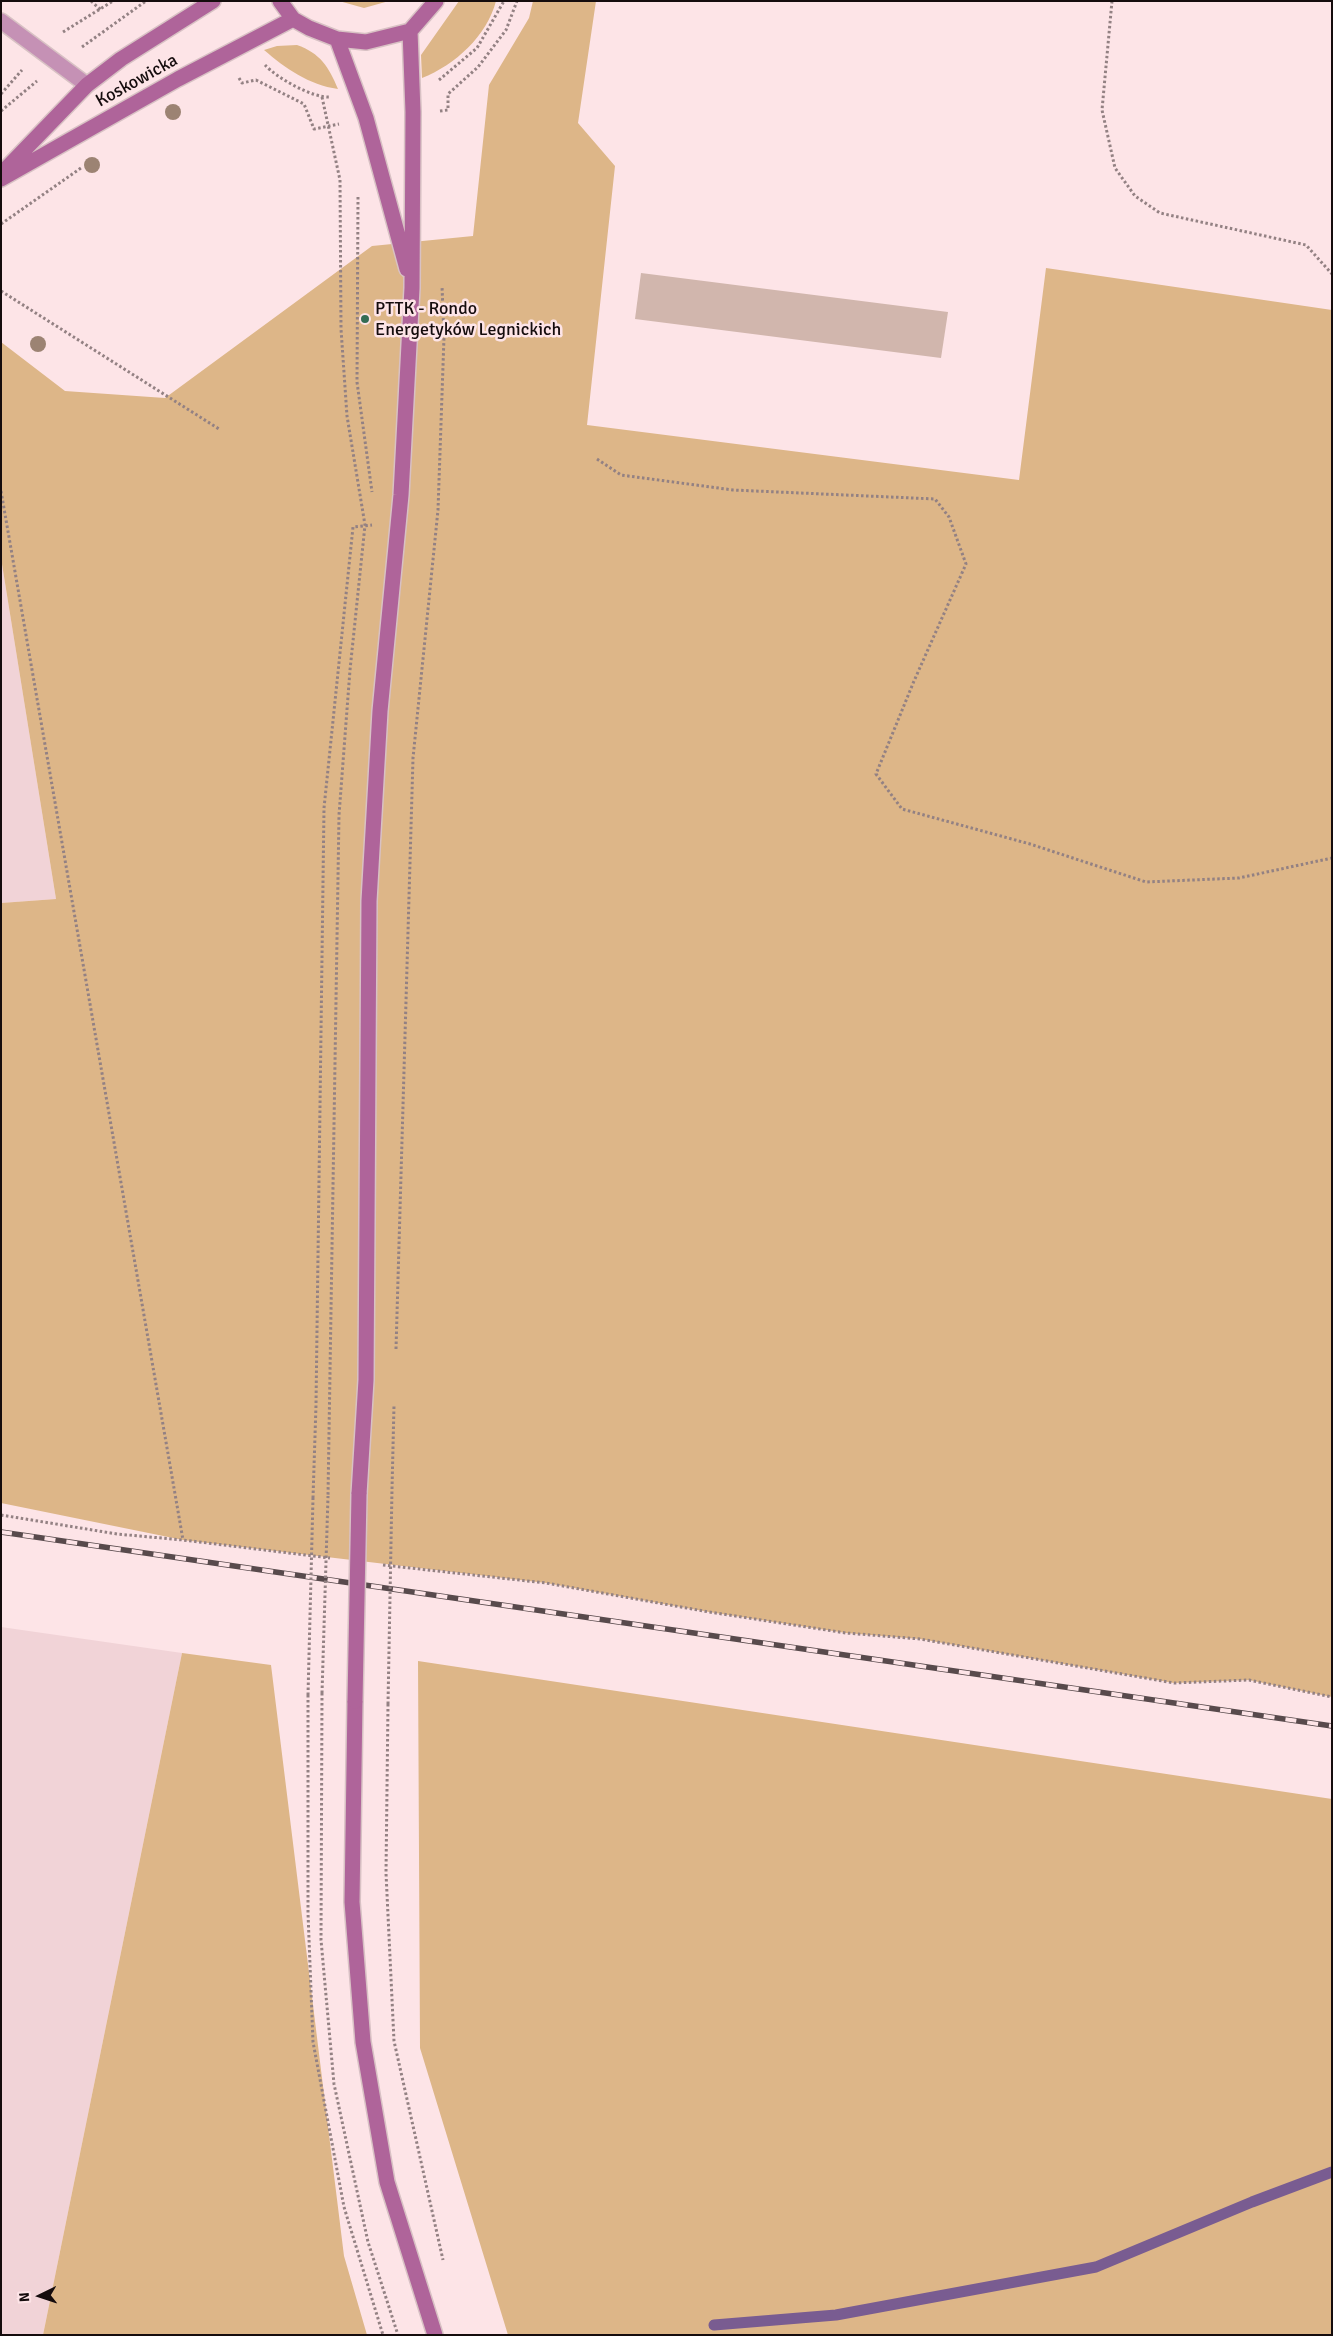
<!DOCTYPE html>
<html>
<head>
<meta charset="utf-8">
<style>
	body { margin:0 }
	#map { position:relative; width:1333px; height:2336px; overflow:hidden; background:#fde4e7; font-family:Signika,sans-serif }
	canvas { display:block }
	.frame { position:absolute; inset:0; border:2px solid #150c0d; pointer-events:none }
	.north { position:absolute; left:15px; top:2271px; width:50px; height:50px; -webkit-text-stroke:4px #fde4e7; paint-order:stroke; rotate:266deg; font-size:14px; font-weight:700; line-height:20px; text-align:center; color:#150c0d }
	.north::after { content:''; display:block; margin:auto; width:18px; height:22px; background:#150c0d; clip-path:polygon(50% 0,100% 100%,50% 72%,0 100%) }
</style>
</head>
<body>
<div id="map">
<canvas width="1333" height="2336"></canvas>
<div class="frame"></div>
<div class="north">N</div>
</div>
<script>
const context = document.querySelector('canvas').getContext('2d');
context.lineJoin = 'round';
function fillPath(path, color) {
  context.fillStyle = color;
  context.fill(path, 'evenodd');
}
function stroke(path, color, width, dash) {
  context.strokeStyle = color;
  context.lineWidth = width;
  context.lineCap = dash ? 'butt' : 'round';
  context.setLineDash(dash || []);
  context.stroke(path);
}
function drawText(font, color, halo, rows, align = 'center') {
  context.font = font + ' Signika,sans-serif';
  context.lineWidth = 5;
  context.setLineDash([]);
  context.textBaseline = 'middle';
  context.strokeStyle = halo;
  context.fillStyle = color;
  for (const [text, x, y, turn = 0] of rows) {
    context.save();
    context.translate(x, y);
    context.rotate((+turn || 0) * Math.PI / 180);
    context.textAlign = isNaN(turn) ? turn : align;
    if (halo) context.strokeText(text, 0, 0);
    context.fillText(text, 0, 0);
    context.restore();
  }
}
const built = new Path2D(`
	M1,558L56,899L1,903Z
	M1,1627L182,1653L43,2335H1Z`);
const green = new Path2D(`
	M339,1H389L364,8Z
	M459,1H496C487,36 455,65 422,78L421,55Z
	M533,1H596L578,123L615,166L587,425L1019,480L1046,268L1332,310V1697L1249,1680L1174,1683L920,1639L846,1633L709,1612L546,1583L183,1540L1,1503V903L56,899L1,558V342L65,391L165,398L372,246L473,236L489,85L529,18Z
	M297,45C320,53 329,67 338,89C309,85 285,68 264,50L277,46Z
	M182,1653L271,1665L344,2256L367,2335H43Z
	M418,1661L1332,1799V2335H508L420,2048Z`);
const stream = new Path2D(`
	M714,2325L836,2315L1096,2267L1252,2202L1332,2172`);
const building = new Path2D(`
	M641,273L948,312L941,358L635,319Z`);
const path = new Path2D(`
	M91,1L101,10
	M1112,1L1102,110L1115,168L1135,196L1160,213L1306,245L1332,274
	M63,32L113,1
	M82,47L146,1
	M265,65C277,78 312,98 330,97
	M239,78L242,83L256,80L304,104L314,129L339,124
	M439,80L477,48L504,1
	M1,94L22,70
	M322,97L340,180L341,329L347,416L365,525L350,670L339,815L328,1496
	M1,111L37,81
	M440,111L448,110V94L478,67L506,30L517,1
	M358,197L357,382L372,492
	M1,224L81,168
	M1,291L219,429
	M597,459L621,475L733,490L935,499L949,517L966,564L914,681L876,774L902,809L1030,844L1146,882L1239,878L1332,858
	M1,491L183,1540
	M396,1349L413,758L438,510L444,337L442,286
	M392,1489L394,1405
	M313,1498L316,1405L324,808L353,527L372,525
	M1,1515L117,1534L183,1540L330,1558
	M383,1565L546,1583L709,1612L846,1633L920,1639L1174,1683L1249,1680L1332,1697
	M322,1693L321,1940L334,2084L368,2242L398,2335
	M308,1695V1913L313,2042L344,2207L383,2335
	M388,1704L386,1873L394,2041L443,2260`);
const street = new Path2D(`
	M1,21L87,85`);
const secondary = new Path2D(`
	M280,1L293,19L309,28L337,39L366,42L410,31L436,1
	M337,39L366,118L407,269
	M2,173L87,85L121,59L213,1
	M1,179L178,79L293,19
	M359,1494L366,1380L369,901L380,711L401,495L412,288L413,112L410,31
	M355,1701L352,1902L363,2042L387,2182L435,2335`);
const rail = new Path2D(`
	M1,1532L1332,1726`);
const pathBridge = new Path2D(`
	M322,1693L328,1496
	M308,1695L313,1498
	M388,1704L392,1489`);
const secondaryBridge = new Path2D(`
	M355,1701L359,1494`);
const trees = [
	[173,112],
	[92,165],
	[38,344]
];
const markers = [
	[365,319,5,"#336c54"]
];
const streetNames = [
	["Koskowicka",137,81,-29]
];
const poiNames = [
	["PTTK - Rondo",375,309],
	["Energetyków Legnickich",375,330]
];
fillPath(built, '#f1d3d7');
fillPath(green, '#ddb688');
stroke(stream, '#795c91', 11);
fillPath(building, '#d1b6ad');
stroke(street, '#d8c1c4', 18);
stroke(secondary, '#d8c1c4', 18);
stroke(path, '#938183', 3, [2.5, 2.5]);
stroke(street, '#c591b5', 15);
stroke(secondary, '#af649a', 15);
stroke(rail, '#584a4c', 5.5);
stroke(rail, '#fde4e7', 4, [11]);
stroke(secondaryBridge, '#d8c1c4', 18, []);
stroke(pathBridge, '#938183', 3, [2.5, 2.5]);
stroke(secondaryBridge, '#af649a', 15);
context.fillStyle = '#9c8373';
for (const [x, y] of trees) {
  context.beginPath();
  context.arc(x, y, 8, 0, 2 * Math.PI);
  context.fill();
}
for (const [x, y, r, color] of markers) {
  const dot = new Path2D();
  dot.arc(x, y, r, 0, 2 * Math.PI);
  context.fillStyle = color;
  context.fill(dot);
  stroke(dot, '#fde4e7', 2);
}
drawText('18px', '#150c0d', '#fde4e7', streetNames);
drawText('18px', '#150c0d', '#fde4e7', poiNames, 'left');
</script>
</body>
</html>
